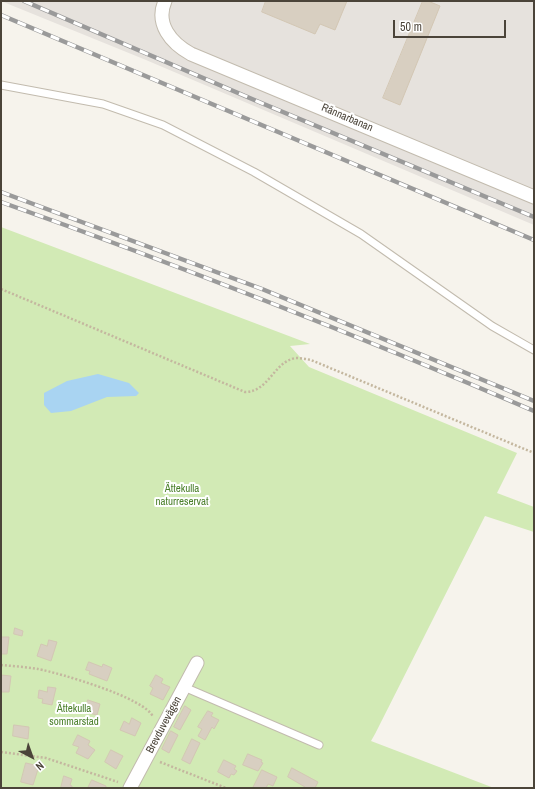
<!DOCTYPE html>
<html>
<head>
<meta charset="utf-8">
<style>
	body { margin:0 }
	#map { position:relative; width:535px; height:789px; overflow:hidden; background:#f6f3ec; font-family:"Archivo Narrow",sans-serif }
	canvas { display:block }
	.frame { position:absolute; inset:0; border:2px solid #4b4439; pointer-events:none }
	.north { position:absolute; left:12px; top:737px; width:40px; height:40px; -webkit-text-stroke:3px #fff; paint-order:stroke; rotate:139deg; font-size:11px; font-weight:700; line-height:16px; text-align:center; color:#4b4439 }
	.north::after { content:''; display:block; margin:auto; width:14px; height:18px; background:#4b4439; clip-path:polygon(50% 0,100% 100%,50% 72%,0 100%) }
	.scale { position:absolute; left:393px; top:20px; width:113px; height:18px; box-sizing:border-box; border:2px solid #4b4439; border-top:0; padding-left:5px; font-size:12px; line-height:14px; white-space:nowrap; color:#4b4439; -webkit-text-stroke:3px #fff; paint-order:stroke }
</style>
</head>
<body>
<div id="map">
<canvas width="535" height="789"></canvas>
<div class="frame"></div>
<div class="north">N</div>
<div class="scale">50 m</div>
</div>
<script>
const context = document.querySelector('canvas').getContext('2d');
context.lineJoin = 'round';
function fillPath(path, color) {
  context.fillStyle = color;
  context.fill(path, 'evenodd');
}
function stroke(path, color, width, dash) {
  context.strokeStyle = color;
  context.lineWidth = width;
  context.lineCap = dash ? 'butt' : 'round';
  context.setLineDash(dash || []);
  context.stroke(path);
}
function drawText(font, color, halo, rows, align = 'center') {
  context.font = font + ' "Archivo Narrow",sans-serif';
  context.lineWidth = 4;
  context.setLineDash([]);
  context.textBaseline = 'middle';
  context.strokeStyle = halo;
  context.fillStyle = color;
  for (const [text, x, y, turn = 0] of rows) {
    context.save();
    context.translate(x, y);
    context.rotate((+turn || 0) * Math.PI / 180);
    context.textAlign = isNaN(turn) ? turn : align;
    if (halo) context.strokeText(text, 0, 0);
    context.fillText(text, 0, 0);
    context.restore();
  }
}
const industrial = new Path2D(`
	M1,1H534V225L146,60Z`);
const green = new Path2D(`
	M1,227L310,344L290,346L309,367L517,453L497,493L534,507V532L485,516L375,734L371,741L494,788H1Z`);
const water = new Path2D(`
	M98,374L129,383L139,393L136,396L107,397L71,411L51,413L44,405V393L67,381Z`);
const building = new Path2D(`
	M266,1H347L335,30L320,24L315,34L262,12Z
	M423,1H428L440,6L400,105L383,98Z
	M15,628L23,631L22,636L14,634Z
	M1,637H9L7,654H1Z
	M49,640L57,642L51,661L37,656L41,644L47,646Z
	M89,662L102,667L103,664L112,668L107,681L89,674L90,671L86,670Z
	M1,675L11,676L9,692H1Z
	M156,675L163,679L161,683L170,687L163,700L150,694L153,688L150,686Z
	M48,687L56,688L52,705L42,703L43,699L38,698L39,690L47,692Z
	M88,700L100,704L97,715L85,712Z
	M185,706L191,710L180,730L174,727Z
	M208,711L213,713L211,716L219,720L214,729L212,727L205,740L198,736L202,729L198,727Z
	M132,718L141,723L135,736L120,730L124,721L129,724Z
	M14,725L29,727L28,739L13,736Z
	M171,731L178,735L169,753L162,749Z
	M78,735L90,741L88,745L95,750L88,759L76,753L79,747L73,745Z
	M192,739L200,743L190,764L182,760Z
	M111,750L123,756L116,769L105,762Z
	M248,754L262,760L261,762L263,763L258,771L243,765Z
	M224,760L236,766L234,769L237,771L234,775L231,774L229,778L218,772Z
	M26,763L39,766L33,785L21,782Z
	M292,768L318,782L315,788H304L305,787L288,777Z
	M262,770L277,777L273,786L268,784L266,788H253Z
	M64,776L72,779L70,785L72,786V788H61Z
	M92,780L106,786V788H88Z`);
const path = new Path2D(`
	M1,289L245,392C269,392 274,361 296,358C301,358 306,359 311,360L534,453
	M1,665C13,666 26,667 38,669C59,673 146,698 153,717
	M1,752L46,758L118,782
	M160,762L226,788`);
const service = new Path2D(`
	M1,85L103,104L163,125L254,172L361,234L492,326L534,350
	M184,687L319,745`);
const minor = new Path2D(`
	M165,1C155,24 171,43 191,54L534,197
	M130,788L197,663`);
const rail = new Path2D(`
	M24,1L259,102L534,217
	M1,15L534,240
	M1,192L262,289L534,401
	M1,202C181,266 359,336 534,411`);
const streetNames = [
	["Rännarbanan",347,118,23],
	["Brevduvevägen",164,725,-62]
];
const parkNames = [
	["Ättekulla",182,489],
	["naturreservat",182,502],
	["Ättekulla",74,709],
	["sommarstad",74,722]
];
fillPath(industrial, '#e6e2dd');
fillPath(green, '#d2eab5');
fillPath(water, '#a9d4f2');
fillPath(building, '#d8cfc1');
stroke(building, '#d3c7b4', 1);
stroke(service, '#c2bbae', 9);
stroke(minor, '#c2bbae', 15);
stroke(path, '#c4b79f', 2.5, [2, 2]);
stroke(service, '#fff', 7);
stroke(minor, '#fff', 13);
stroke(rail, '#9a9a9a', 4.5);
stroke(rail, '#fff', 3, [9]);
drawText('11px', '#4b4439', '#fff', streetNames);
drawText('11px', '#4a7f2a', '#fff', parkNames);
</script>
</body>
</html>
